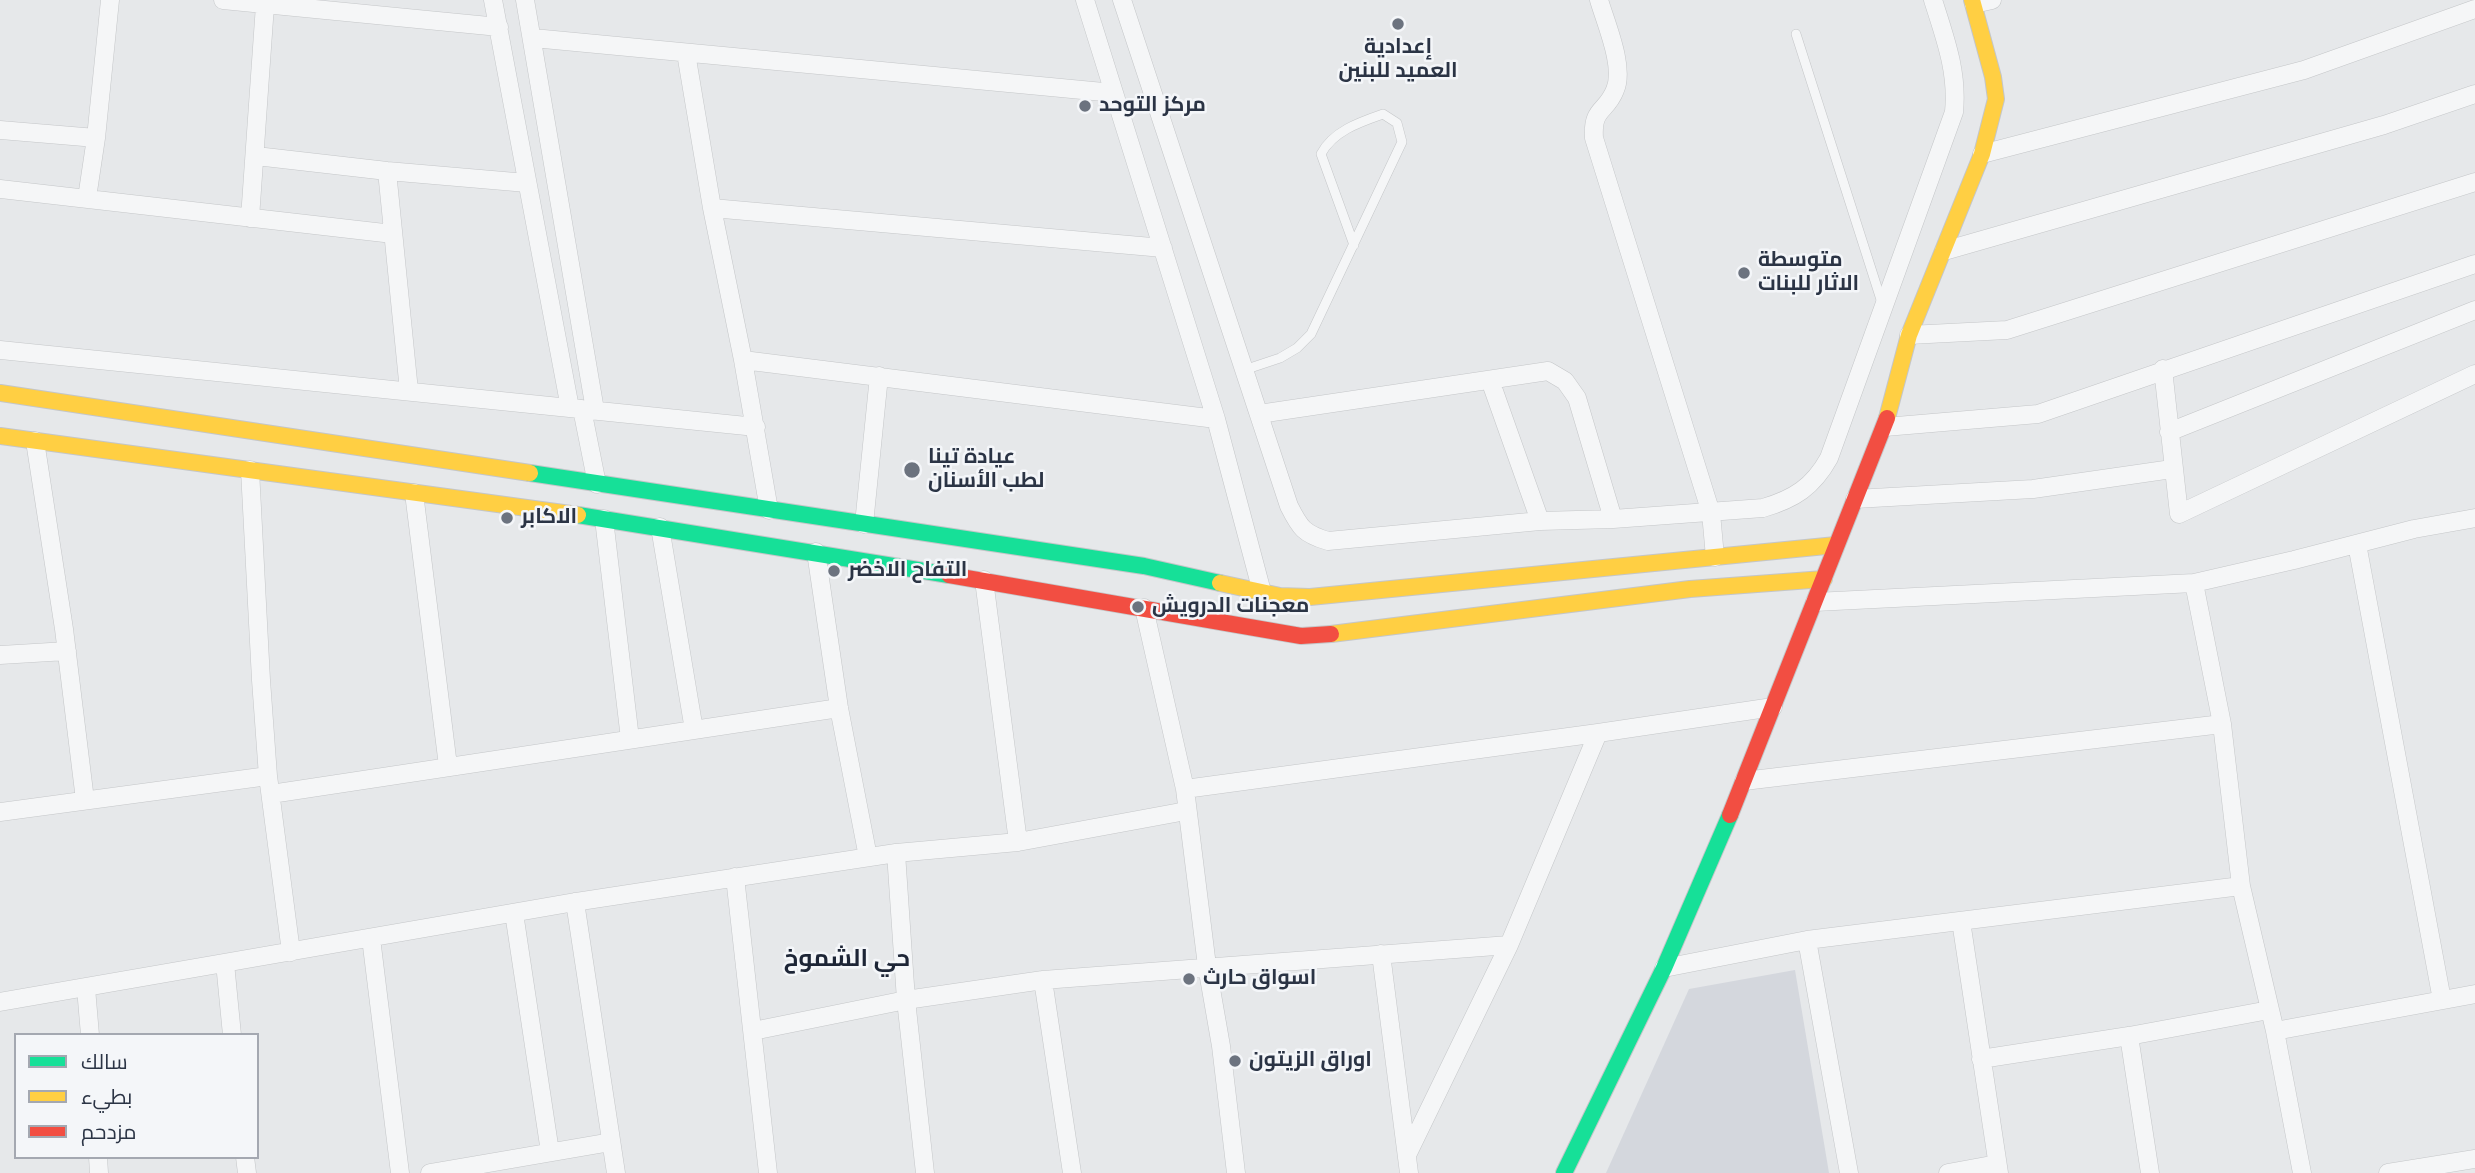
<!DOCTYPE html>
<html>
<head>
<meta charset="utf-8">
<style>
	body { margin:0 }
	#map { position:relative; width:2475px; height:1173px; overflow:hidden; background:#e6e8ea; font-family:Roboto,Cairo,sans-serif }
	canvas { display:block }
	.legend { position:absolute; left:14px; top:1033px; width:245px; height:126px; box-sizing:border-box; background:#f4f6f9; border:2px solid #a4a8b1; margin:0; padding:9px 12px; list-style:none; font-size:21px; color:#2b3445 }
	.legend li { display:flex; align-items:center; gap:14px; height:35px }
	.legend b { width:35px; border:2px solid #a4a8b1 }
</style>
</head>
<body>
<div id="map">
<canvas width="2475" height="1173"></canvas>
<ul class="legend">
<li><b style="height:9px;background:#16e098"></b>سالك</li>
<li><b style="height:9px;background:#ffcf43"></b>بطيء</li>
<li><b style="height:9px;background:#f24e42"></b>مزدحم</li>
</ul>
</div>
<script>
const context = document.querySelector('canvas').getContext('2d');
context.lineJoin = 'round';
function fillPath(path, color) {
  context.fillStyle = color;
  context.fill(path, 'evenodd');
}
function stroke(path, color, width, dash) {
  context.strokeStyle = color;
  context.lineWidth = width;
  context.lineCap = dash ? 'butt' : 'round';
  context.setLineDash(dash || []);
  context.stroke(path);
}
function drawText(font, color, halo, rows, align = 'center') {
  context.font = font + ' Roboto,Cairo,sans-serif';
  context.lineWidth = 5;
  context.setLineDash([]);
  context.textBaseline = 'middle';
  context.strokeStyle = halo;
  context.fillStyle = color;
  for (const [text, x, y, turn = 0] of rows) {
    context.save();
    context.translate(x, y);
    context.rotate((+turn || 0) * Math.PI / 180);
    context.textAlign = isNaN(turn) ? turn : align;
    if (halo) context.strokeText(text, 0, 0);
    context.fillText(text, 0, 0);
    context.restore();
  }
}
const built = new Path2D(`
	M1795,970L1829,1173H1606L1689,989Z`);
const lane = new Path2D(`
	M1796,34L1883,306
	M1244,370L1280,358L1297,348L1311,334L1402,142L1397,123L1383,114C1360,122 1333,131 1321,154L1354,245`);
const street = new Path2D(`
	M223,0L499,27
	M493,0L570,408
	M525,0L595,410
	M1085,0L1216,419L1262,592
	M1122,0L1289,506C1300,528 1304,534 1328,541L1540,521L1613,519L1763,508C1794,499 1813,487 1829,458L1954,112C1958,72 1945,38 1933,0
	M1599,0C1606,24 1625,67 1615,90C1606,113 1592,107 1594,138L1711,513L1715,557
	M1974,4L1992,0
	M533,38L1114,93
	M686,53L712,208L743,360L769,510
	M0,130L96,138
	M1982,154L2304,70L2475,9
	M256,156L387,171L527,183
	M387,171L409,391
	M0,189L393,234
	M87,198L96,138L110,0
	M712,208L1163,248
	M250,218L265,5
	M1944,251L2384,125L2475,94
	M1909,335L2007,330L2475,182
	M0,350L756,427
	M743,360L1216,419
	M2163,369L2179,514L2475,374
	M1490,380L1540,521
	M582,409L597,484
	M1259,414L1548,371L1565,381L1577,398L1613,519
	M1885,427L2038,414L2475,264
	M2169,432L2475,310
	M35,441L64,629L85,800
	M250,470L261,680L268,776L291,952
	M414,493L448,766
	M1855,499L2033,489L2172,469
	M604,519L630,739
	M864,524L879,376
	M660,527L694,730
	M2357,544L2442,1000
	M816,552L839,708L868,857
	M984,580L1018,842
	M2194,583L2222,724L2241,886L2275,1031L2302,1173
	M1815,602L2194,583L2294,560L2414,529L2475,518
	M1144,608L1185,789L1207,966L1221,1046L1236,1173
	M0,655L67,651
	M1744,781L2222,724
	M1185,789L1598,733L1773,707
	M271,794L839,708
	M0,812L268,776
	M896,853L906,1000L925,1173
	M735,877L768,1173
	M575,902L616,1173
	M514,913L550,1152
	M1961,921L1999,1173
	M371,938L400,1173
	M1807,940L1849,1173
	M1381,954L1409,1173
	M225,963L232,1035
	M1664,968L1807,940L2241,886
	M1043,980L1072,1173
	M86,988L90,1035
	M0,1002L575,902L896,853L1018,842L1186,811
	M753,1031L906,1000L1043,980L1509,945
	M2275,1031L2475,994
	M2129,1036L2150,1173
	M1981,1059L2129,1036L2269,1010
	M1407,1155L1509,945L1598,733
	M98,1157L99,1173
	M245,1157L247,1173
	M430,1173L611,1142
	M1948,1173L1997,1164
	M2388,1173L2475,1159`);
const fast = new Path2D(`
	M530,473L1144,566L1220,583
	M578,515L949,575
	M1564,1173L1664,968L1730,815`);
const slow = new Path2D(`
	M0,393L530,473
	M1887,418L1909,335L1982,154L1996,99L1993,77L1972,0
	M0,436L578,515
	M1220,583L1280,596L1310,597L1836,545
	M1331,634L1690,589L1824,579`);
const jam = new Path2D(`
	M949,575L1301,636L1331,634
	M1730,815L1887,418`);
const markers = [
	[1398,24,7,"#6c737f"],
	[1085,106,7,"#6c737f"],
	[1744,273,7,"#6c737f"],
	[912,470,9,"#6c737f"],
	[507,518,7,"#6c737f"],
	[834,571,7,"#6c737f"],
	[1138,607,7,"#6c737f"],
	[1189,979,7,"#6c737f"],
	[1235,1061,7,"#6c737f"]
];
const poiNames = [
	["إعدادية",1398,48,"center"],
	["العميد للبنين",1398,72,"center"],
	["مركز التوحد",1099,106],
	["متوسطة",1758,261],
	["الاثار للبنات",1758,285],
	["عيادة تينا",928,458],
	["لطب الأسنان",928,482],
	["الاكابر",521,518],
	["التفاح الاخضر",848,571],
	["معجنات الدرويش",1152,607],
	["اسواق حارث",1203,979],
	["اوراق الزيتون",1249,1061]
];
const quarterNames = [
	["حي الشموخ",847,960]
];
fillPath(built, '#d4d7dd');
stroke(lane, '#c4c6c8', 10);
stroke(street, '#c4c6c8', 19);
stroke(fast, '#c4c6c8', 18);
stroke(slow, '#c4c6c8', 18);
stroke(jam, '#c4c6c8', 18);
stroke(lane, '#f5f6f7', 9);
stroke(street, '#f5f6f7', 18);
stroke(fast, '#16e098', 16);
stroke(slow, '#ffcf43', 16);
stroke(jam, '#f24e42', 16);
for (const [x, y, r, color] of markers) {
  const dot = new Path2D();
  dot.arc(x, y, r, 0, 2 * Math.PI);
  context.fillStyle = color;
  context.fill(dot);
  stroke(dot, '#f4f6f9', 2.5);
}
drawText('bold 21px', '#2b3445', '#f4f6f9', poiNames, 'left');
drawText('bold 24px', '#1d2536', '#f4f6f9', quarterNames);
</script>
</body>
</html>
